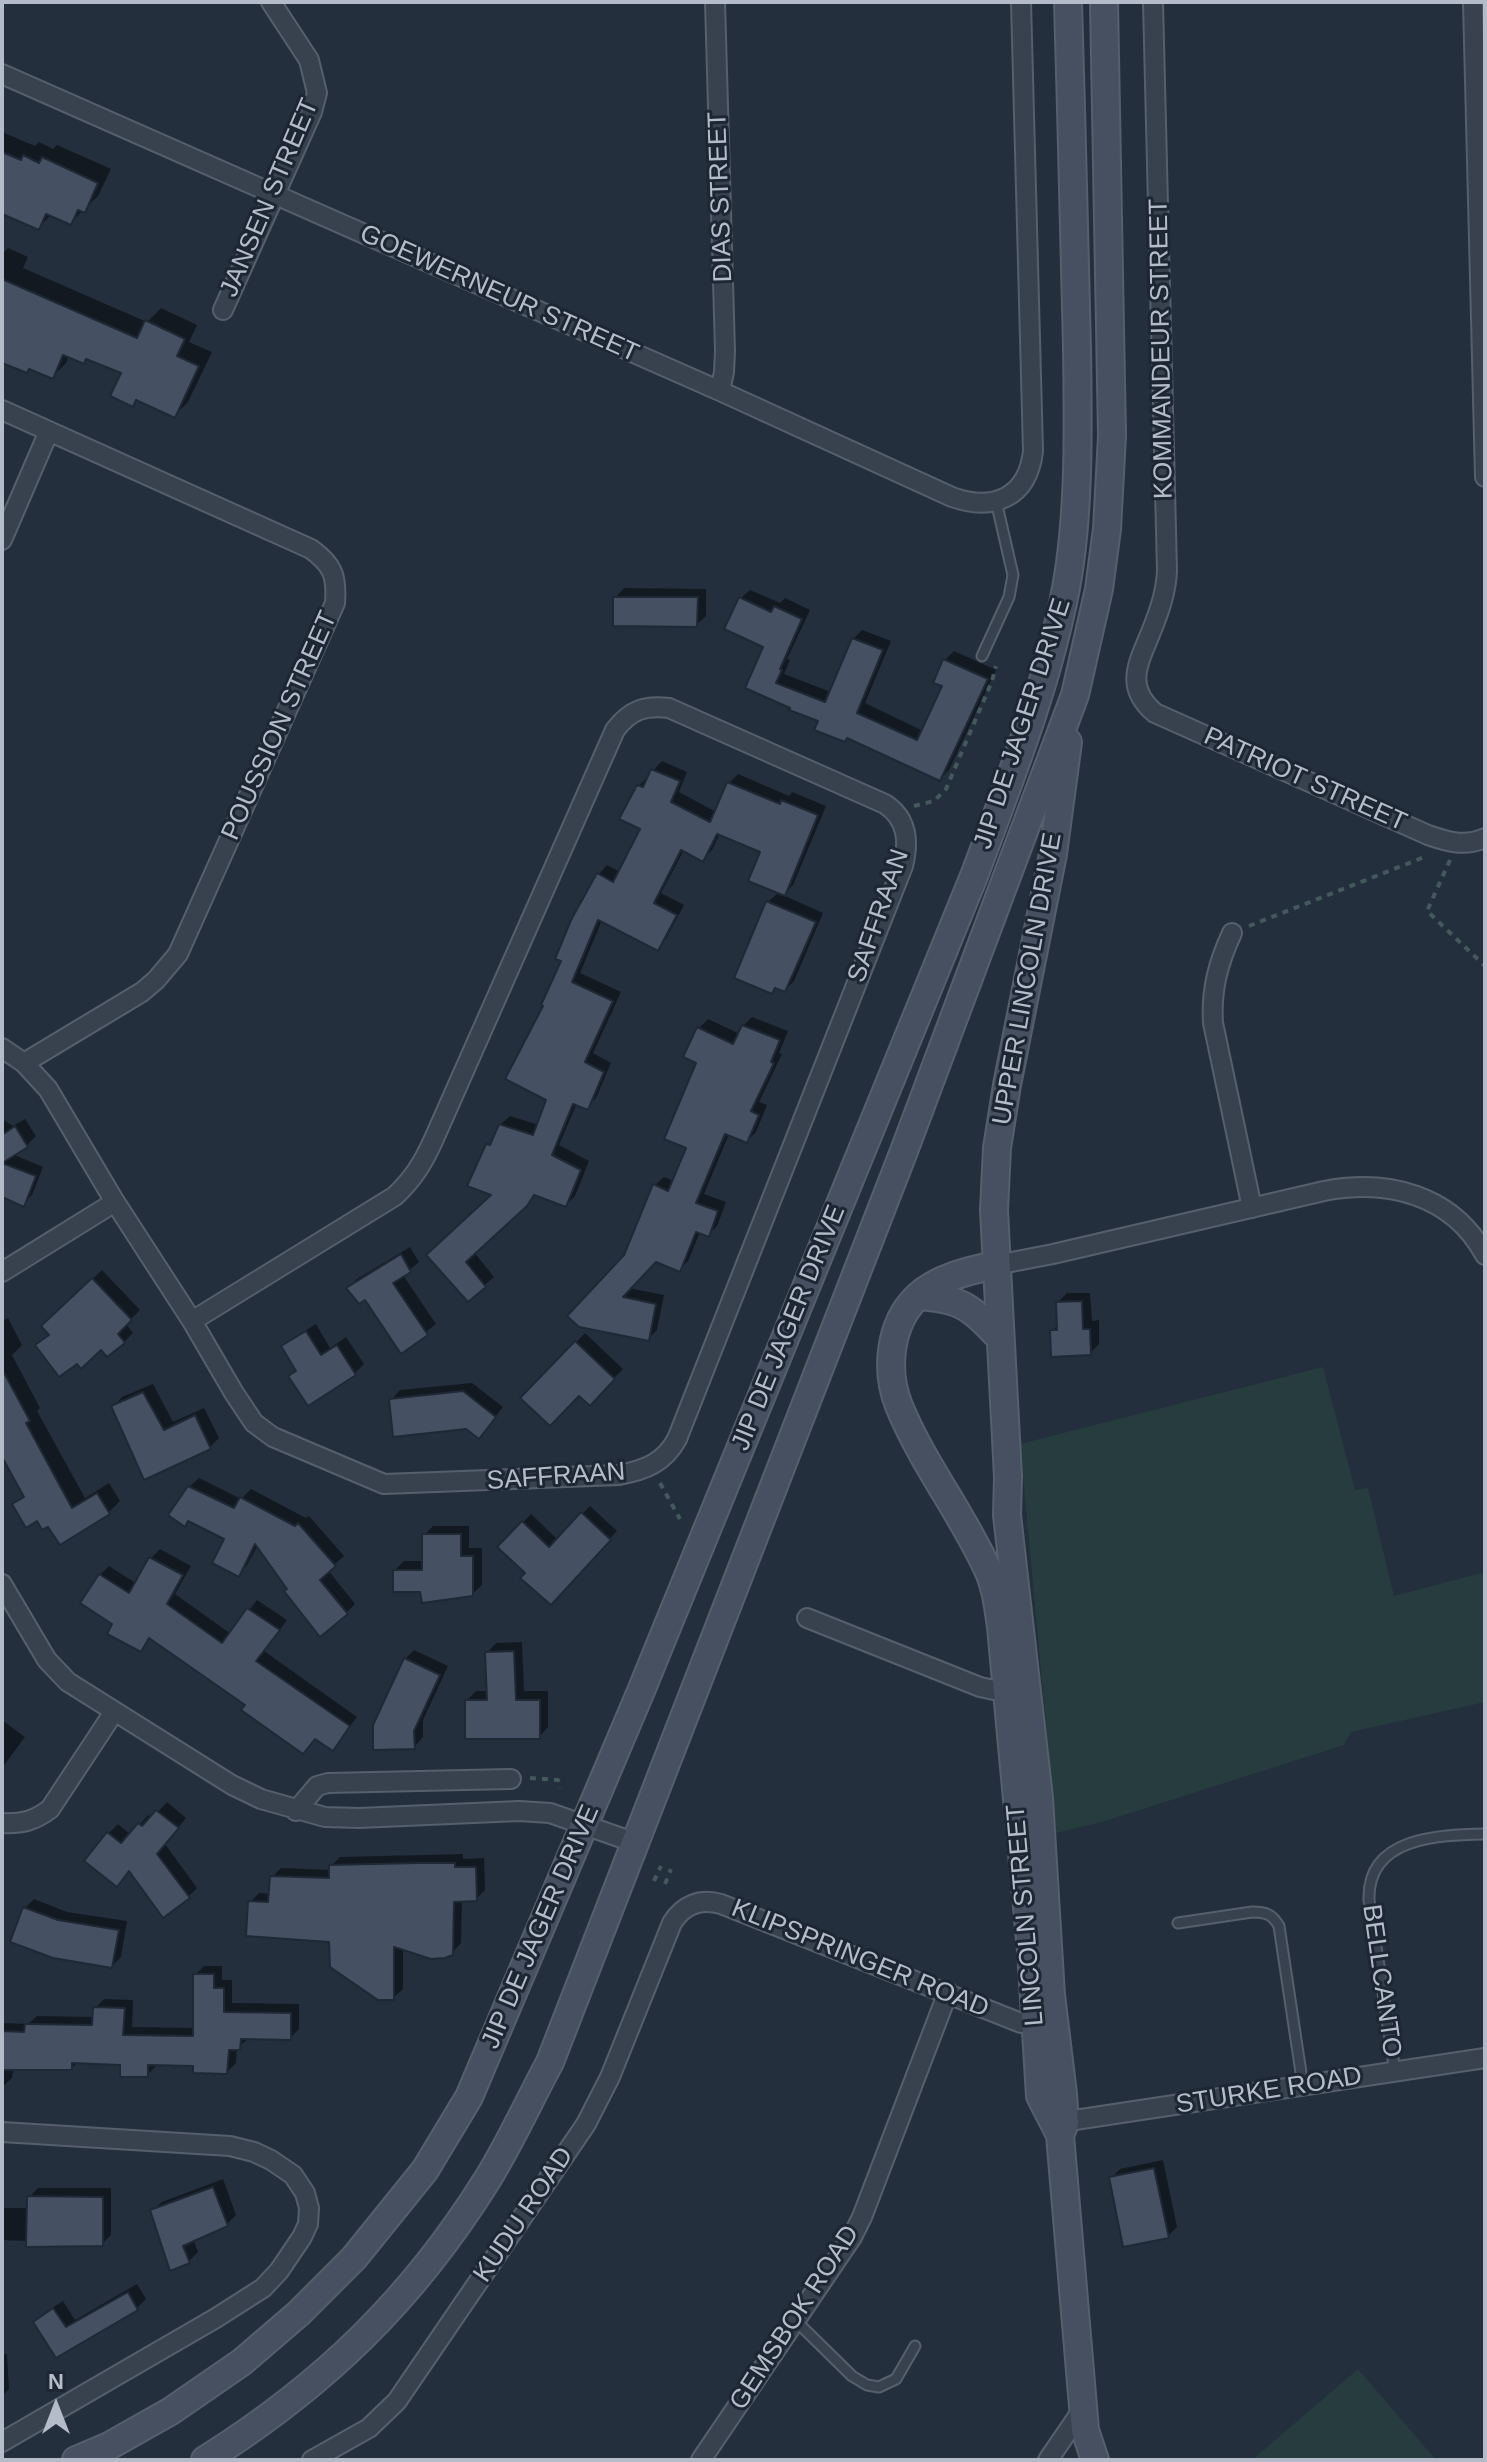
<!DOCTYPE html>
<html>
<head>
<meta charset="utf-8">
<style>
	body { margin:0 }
	#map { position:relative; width:1487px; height:2462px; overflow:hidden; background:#242f3e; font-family:Helvetica,sans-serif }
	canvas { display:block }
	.frame { position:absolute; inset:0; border:4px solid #b4bcc9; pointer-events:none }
	.north { position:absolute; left:16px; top:2366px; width:80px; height:80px; -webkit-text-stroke:6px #1d2633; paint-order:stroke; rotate:0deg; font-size:22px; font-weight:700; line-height:32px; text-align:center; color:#b4bcc9 }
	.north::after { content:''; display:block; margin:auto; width:28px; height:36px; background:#b4bcc9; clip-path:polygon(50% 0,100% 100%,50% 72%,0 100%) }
</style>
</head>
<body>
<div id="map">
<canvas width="1487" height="2462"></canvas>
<div class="frame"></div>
<div class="north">N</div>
</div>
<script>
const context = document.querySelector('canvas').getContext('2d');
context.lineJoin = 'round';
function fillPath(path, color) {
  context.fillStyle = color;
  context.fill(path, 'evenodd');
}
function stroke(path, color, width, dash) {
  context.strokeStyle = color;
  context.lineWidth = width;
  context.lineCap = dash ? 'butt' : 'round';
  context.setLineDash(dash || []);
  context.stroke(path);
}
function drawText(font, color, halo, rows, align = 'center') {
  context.font = font + ' Helvetica,sans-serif';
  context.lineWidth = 6;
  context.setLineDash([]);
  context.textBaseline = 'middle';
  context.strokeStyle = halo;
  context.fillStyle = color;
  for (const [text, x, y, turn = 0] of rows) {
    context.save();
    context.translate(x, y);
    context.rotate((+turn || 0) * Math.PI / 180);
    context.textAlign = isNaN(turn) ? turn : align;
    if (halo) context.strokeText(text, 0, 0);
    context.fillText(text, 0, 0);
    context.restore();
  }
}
const green = new Path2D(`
	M1323,1367L1355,1490L1368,1488L1394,1596L1485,1572V1702L1351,1732L1344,1745L1102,1822L1056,1833L1020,1444Z
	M1358,2369L1436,2460H1252Z`);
const shadow = new Path2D(`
	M2,132L35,146L39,142L53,149L57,145L111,169L98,196L70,223L52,214L38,228L2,211Z
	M8,248L28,257L23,268L147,322L161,308L197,325L189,342L212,352L188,402L174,416L139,399L133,405L123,372L88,357L84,361L69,355L66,363L52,377L2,353V254Z
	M624,588L706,589V616L696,625L615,598Z
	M750,590L780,603L785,598L810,610L787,659L790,660L784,674L831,692L853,639L862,630L891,641L865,703L923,731L944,685L945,660L954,651L996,670L949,770L940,779L793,706L748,687L766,646L740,599Z
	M662,761L687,772L679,792L716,812L729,783L738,774L789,796L792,792L826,806L793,885L783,895L823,913L794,981L785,990L777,987L772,992L768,902L779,892L763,851L720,833L712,850L703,859L684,850L661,893L684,905L666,939L657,948L602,920L580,973L621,992L593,1053L611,1063L596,1098L587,1107L577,1103L559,1145L589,1161L575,1196L566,1205L536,1194L474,1252L494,1277L468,1299L429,1255L494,1195L488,1145L495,1138L500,1125L510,1116L539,1125L549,1100L546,1005L598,875L607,865L620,872L643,828L639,786Z
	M752,1017L788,1031L779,1053L782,1054L759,1102L767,1105L756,1132L747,1141L729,1134L704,1194L726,1202L717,1226L708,1235L700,1232L688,1261L679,1270L656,1260L629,1288L664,1295L657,1330L648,1339L580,1325L625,1256L654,1186L664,1177L674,1181L688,1146L698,1062L699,1028L708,1019L740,1034L743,1026Z
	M2,1119L13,1126L25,1119L36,1136L27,1145L12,1154L43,1167L32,1195L23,1204L2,1195Z
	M410,1247L419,1262L403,1275L436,1324L401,1351L365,1298L348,1288L357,1279Z
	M102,1270L140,1310L126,1324L133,1333L124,1342L101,1347L38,1345L50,1333L43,1326Z
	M1067,1293H1090L1092,1321L1099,1320V1344L1090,1353L1052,1331L1059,1324L1058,1302Z
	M8,1318L22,1345L12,1355L40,1408L37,1411L85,1498L109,1483L120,1501L108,1513L49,1524L15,1505L25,1495L2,1435V1321Z
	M316,1324L330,1348L346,1337L364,1364L355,1373L291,1376L297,1369L284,1347L293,1338Z
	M585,1333L623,1369L590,1403L580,1393L523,1398Z
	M472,1383L503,1407L487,1427H467L391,1400L400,1390Z
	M153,1384L173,1422L204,1408L219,1438L210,1447L145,1477L113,1407L122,1397Z
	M199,1478L241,1499L251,1489L306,1518L309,1516L344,1556L328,1570L355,1604L346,1613L289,1589L258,1545L247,1565L238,1574L227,1538L189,1487Z
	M590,1506L617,1531L558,1595L528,1573L500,1547L531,1514L558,1540Z
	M433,1526H469V1548H482V1585L472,1594L422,1590L395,1570L404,1561H424V1535Z
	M160,1549L191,1566L175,1594L231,1634L257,1600L287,1620L264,1651L357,1717L332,1749L316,1737L248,1704L151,1637L140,1650L115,1623L100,1575L109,1566L137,1584L151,1558Z
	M522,1642L524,1691H548V1727L539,1737L467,1700L476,1691H489L487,1653L496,1643Z
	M414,1650L448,1666L423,1720V1737L414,1747L405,1659Z
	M2,1720L25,1737L2,1768Z
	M167,1802L186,1818L165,1844L197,1888L188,1897L130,1870L117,1884L109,1833L118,1824L131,1835L148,1815L152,1818Z
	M463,1854V1859L484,1858L485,1890L476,1899H462L461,1943L452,1953L403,1948V1989L393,1998L331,1940L250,1902L259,1893L271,1894L272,1877L281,1868L331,1870V1866L340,1857Z
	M34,1899L67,1912L127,1921L121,1957L112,1966L25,1908Z
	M204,1966H222V1980H232V2003L299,2004V2029L290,2038L248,2039L237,2048L236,2063L227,2072L195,2064L156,2063V2066L147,2075L122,2063L79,2061L72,2068L4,2069L13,2071L12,2078L2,2087V2023L28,2024L37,2016L95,2017V2008L104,1999L133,2000L132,2027L195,2028V1975Z
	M1163,2160L1177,2227L1168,2236L1111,2178L1120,2169Z
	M223,2179L236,2215L227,2224L193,2239L198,2252L189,2261L152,2211L162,2202Z
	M38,2188H111V2235L102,2244L2,2240V2208H29V2197Z
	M137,2284L146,2299L137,2308L57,2355L35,2322L44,2313L63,2301L75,2320Z
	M2,2354H7L9,2389L2,2396Z`);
const building = new Path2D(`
	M2,152L21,160L23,155L39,163L42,157L98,183L85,213L78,210L71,225L46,214L39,230L2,214Z
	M2,279L137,338L145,320L185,339L177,356L199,366L175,418L136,400L133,407L110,396L121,373L86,359L84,364L63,355L53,379L29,369L27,373L2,363Z
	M613,597H698L697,627L613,626Z
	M739,597L771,612L774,606L802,619L780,669L782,670L776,683L825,702L852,638L883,650L857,713L917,740L942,686L933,683L943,659L988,679L940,781L847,738L845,742L814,730L818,721L789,710L790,708L745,688L763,647L724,629Z
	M651,769L680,781L671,802L710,822L727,782L780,804L781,800L818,815L785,896L748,881L760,852L717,834L703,862L681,850L654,903L677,915L658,951L598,920L572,982L613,1001L585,1062L604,1072L588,1110L573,1104L552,1155L581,1170L566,1207L534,1195L527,1206L466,1262L486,1287L468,1302L426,1255L491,1195L467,1186L486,1144L490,1145L499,1124L533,1135L546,1100L505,1079L543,1006L541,1005L561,961L555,959L571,920L597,873L613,882L640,829L619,819L637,785L643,787Z
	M766,901L816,922L785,992L775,988L772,994L734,978Z
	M742,1025L780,1040L771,1062L774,1063L751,1111L759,1115L747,1143L725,1134L696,1203L718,1211L709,1237L696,1232L680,1272L656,1262L623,1297L656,1304L649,1341L579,1327L567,1316L624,1255L653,1184L668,1191L686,1148L664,1139L696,1063L683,1057L697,1027L733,1044Z
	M15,1126L28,1147L2,1163L36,1176L24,1207L2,1197V1135Z
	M401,1254L411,1272L393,1283L428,1335L401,1354L365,1300L359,1304L346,1288Z
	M92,1278L132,1320L118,1334L125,1343L107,1357L101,1350L81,1369L77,1364L59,1377L35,1345L49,1335L41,1326Z
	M1082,1301L1083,1329H1090L1091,1355L1051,1357L1050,1330H1057L1056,1302Z
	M306,1331L321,1355L337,1345L356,1375L308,1406L288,1376L296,1371L281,1346Z
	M575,1341L615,1379L590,1406L579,1396L550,1426L520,1398Z
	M2,1369L30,1421L26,1423L72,1508L97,1493L110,1514L60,1545L48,1527L42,1530L37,1521L26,1528L12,1504L24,1497L2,1457Z
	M463,1391L496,1417L479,1439L466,1429L393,1437L389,1399Z
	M143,1392L164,1430L195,1415L211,1449L144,1480L111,1406Z
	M188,1486L234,1508L240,1497L295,1526L298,1523L336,1566L320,1580L348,1614L320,1637L284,1591L287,1589L255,1544L239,1577L212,1563L224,1539L188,1521L185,1527L168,1515Z
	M581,1512L611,1540L551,1605L520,1578L525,1573L497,1547L522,1521L549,1547Z
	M422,1534H461V1556H473V1596L422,1603L420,1592H393V1570H422Z
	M149,1557L183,1575L167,1604L222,1643L247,1608L280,1630L256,1661L350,1726L333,1751L315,1739L303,1754L241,1710L245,1705L149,1638L141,1652L107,1634L112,1624L80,1603L99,1574L129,1593Z
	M514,1651L516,1700H540V1739H465V1700H487L485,1652Z
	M404,1658L440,1675L414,1731L415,1749L373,1750V1725Z
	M156,1810L179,1828L157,1854L190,1898L163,1918L129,1871L117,1887L84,1861L107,1832L121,1843L138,1823L142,1826Z
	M418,1863H455V1867H476L477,1901L454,1902L453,1955L445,1958L431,1959L394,1947V2000H378L330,1967L329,1942L246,1936L248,1901L268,1902L270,1876L329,1878V1865Z
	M23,1907L58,1920L119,1930L112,1968L53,1958L10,1942Z
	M193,1974H214V1988H224V2012L291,2013V2040L241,2039L240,2050H229L227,2074L193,2073V2066L148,2065V2077H120V2065L72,2063V2070H2V2031L24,2032L25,2024H27L92,2025L93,2007L125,2008L123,2035L193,2036Z
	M1154,2168L1169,2238L1123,2247L1109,2177Z
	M213,2187L228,2226L183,2246L190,2263L170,2271L150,2210Z
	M27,2196L103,2197V2246L26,2247Z
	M128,2292L138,2310L56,2358L33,2322L53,2308L66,2327Z`);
const path = new Path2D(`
	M914,806L934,801L946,789L992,681L996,666
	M1450,860L1427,911L1485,966
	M1249,926L1427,856
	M660,1483L680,1519
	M530,1778L558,1780L560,1788
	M654,1881L661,1866
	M665,1884L671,1869`);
const lane = new Path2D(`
	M982,656L1009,597L1013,575L996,501
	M1178,1923L1252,1912C1266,1912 1272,1914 1279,1926L1303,2086
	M1395,2072L1369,1900C1367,1837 1438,1835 1485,1834
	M796,2321L852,2376L867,2385L879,2387L896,2379L915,2346`);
const street = new Path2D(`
	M715,2L725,351L724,372L720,391
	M1153,2L1167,571C1166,593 1159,612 1151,632C1138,664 1124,687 1155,713L1428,835C1448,842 1465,847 1485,838
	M1473,2L1485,477
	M2,74L720,391L952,497C994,512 1028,497 1033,451L1021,2
	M223,310L312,112L317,93L309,60L271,2
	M2,410L311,549C333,565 337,576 335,603L178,954L156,980L142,992L24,1063
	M2,540L49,431
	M1232,933C1218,963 1211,990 1213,1023L1252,1208
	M2,1048L24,1063L48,1089L115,1202L192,1321L234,1393L254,1423L273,1437L384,1484L619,1475C645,1470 664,1463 677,1439L903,866C909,842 908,819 885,804L669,708C645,705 630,710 615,730L433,1141C423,1163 413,1179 395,1196L192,1321
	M996,1265L1053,1254L1324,1191C1387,1179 1452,1194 1485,1255
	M2,1272L115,1202
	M2,1584L47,1660L68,1682L232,1785L261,1799L325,1817L359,1818L519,1811L550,1813L636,1843
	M807,1618L980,1687L994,1690L1018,1689
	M296,1811L317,1786L328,1783L511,1779
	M2,1823C22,1824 34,1821 50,1809L114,1712
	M1055,2123L1485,2058
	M2,2132L230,2146L254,2152L271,2160L293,2175L305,2193L309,2208L308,2224L302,2237L279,2271L263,2288L216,2318L2,2442
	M312,2460L369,2428L397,2401L586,2124L610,2077L672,1923C683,1905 700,1898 721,1904L1021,2023L1044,2021
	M701,2460L852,2237L862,2217L948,1992
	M1048,2460L1085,2406`);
const secondary = new Path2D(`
	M1068,742L1053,854L1007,1085L997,1148L994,1210L1008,1477L1007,1515L1039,1798L1051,1995L1063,2094L1065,2123L1060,2135L1085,2430L1095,2460
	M996,1265C970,1270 937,1278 917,1297C889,1324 885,1371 899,1406C922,1462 961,1512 987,1568C996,1586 998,1607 1001,1627L1031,1950L1040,2096L1060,2135
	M918,1296C962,1299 969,1306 999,1337
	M76,2460L109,2446L171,2411L242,2362L299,2313L354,2258L425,2170L469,2097L641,1691L974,876C1009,782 1047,687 1066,588C1080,512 1078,424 1077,347C1075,232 1071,117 1068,2
	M205,2460C324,2385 412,2300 487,2180C510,2143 529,2101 550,2062L904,1151L1075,695L1099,589L1107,529L1112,436L1104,2`);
const streetNames = [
	["DIAS STREET",721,197,-92],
	["JANSEN STREET",270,198,-67],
	["GOEWERNEUR STREET",499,294,24],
	["KOMMANDEUR STREET",1162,349,-91],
	["JIP DE JAGER DRIVE",1023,724,-72],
	["POUSSION STREET",280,726,-66],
	["PATRIOT STREET",1305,780,24],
	["SAFFRAAN",879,916,-71],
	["UPPER LINCOLN DRIVE",1028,979,-80],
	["JIP DE JAGER DRIVE",789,1328,-68],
	["SAFFRAAN",556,1477,-4],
	["LINCOLN STREET",1026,1915,-95],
	["JIP DE JAGER DRIVE",541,1927,-67],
	["KLIPSPRINGER ROAD",860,1959,22],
	["BELLCANTO",1381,1981,82],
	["STURKE ROAD",1269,2091,-9],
	["KUDU ROAD",524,2215,-56],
	["GEMSBOK ROAD",795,2318,-57]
];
fillPath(green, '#263c3f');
fillPath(shadow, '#0007');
fillPath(building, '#455162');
stroke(building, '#1f2835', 2);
stroke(lane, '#565f6c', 13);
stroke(street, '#565f6c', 22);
stroke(secondary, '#565f6c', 30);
stroke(path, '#44595c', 4, [6, 6]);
stroke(lane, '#38414e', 9);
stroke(street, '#38414e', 18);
stroke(secondary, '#465061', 26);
drawText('26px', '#b4bcc9', '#1d2633', streetNames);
</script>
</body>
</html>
